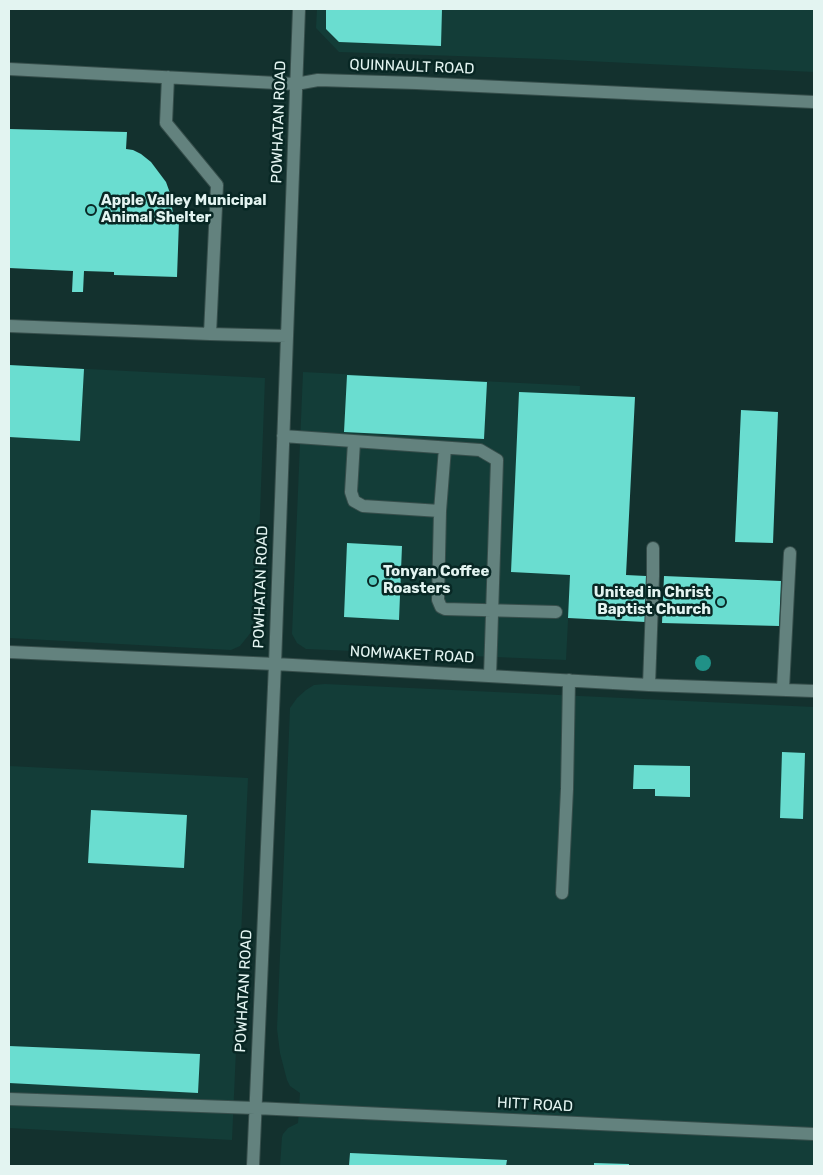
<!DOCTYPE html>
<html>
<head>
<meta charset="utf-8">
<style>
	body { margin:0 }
	#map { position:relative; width:823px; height:1175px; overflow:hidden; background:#13312e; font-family:Rubik,sans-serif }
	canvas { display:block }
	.frame { position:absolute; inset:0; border:10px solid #e3f4f1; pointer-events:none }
</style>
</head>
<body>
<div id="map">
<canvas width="823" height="1175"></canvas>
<div class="frame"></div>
</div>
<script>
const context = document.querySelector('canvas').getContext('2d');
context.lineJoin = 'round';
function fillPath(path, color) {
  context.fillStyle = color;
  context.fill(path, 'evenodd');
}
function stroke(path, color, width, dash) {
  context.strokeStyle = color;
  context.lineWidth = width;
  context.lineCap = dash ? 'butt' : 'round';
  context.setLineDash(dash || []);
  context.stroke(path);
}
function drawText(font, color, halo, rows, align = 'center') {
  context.font = font + ' Rubik,sans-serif';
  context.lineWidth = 5;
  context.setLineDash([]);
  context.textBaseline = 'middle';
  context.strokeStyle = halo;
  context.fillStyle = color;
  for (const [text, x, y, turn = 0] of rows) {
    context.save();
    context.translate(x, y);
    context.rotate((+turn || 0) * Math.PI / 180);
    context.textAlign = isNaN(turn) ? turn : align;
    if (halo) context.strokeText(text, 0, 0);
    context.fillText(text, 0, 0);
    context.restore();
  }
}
const built = new Path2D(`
	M317,9H814V72L546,59L339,52L316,28Z
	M9,365L265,378L256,622L252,631L240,646L231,650L9,638Z
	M303,372L580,386L566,660L306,649L297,643L292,634Z
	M325,684L814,707V1166H280L282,1137L283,1134L288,1128L298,1123L300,1093L290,1086L287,1080L280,1053L277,1029L290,708L297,698L306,690L314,685Z
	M9,766L248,778L232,1140L9,1128Z`);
const building = new Path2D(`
	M326,9H442L441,46L339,42L326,29Z
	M9,129L127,132L126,149L133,150L141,154L151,162L166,182L170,193L173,214L182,215V221H179L177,277L114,275V272L84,271L83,292H72L73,271L9,268Z
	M9,365L84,369L80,441L9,437Z
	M347,375L487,382L484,439L344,432Z
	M519,392L635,397L626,575L646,576L645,622L568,618L570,575L511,572Z
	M741,410L778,412L773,543L735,542Z
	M347,543L402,546L399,620L344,617Z
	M664,576L781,581L779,626L662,623Z
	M782,752L805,753L803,819L780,818Z
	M634,765L690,766V797L655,796V789H633Z
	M91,810L187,815L184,868L88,863Z
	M9,1046L200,1054L198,1093L9,1083Z
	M350,1153L507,1160L506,1166H349Z
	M594,1163L629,1164V1166H594Z`);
const minor = new Path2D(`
	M9,69L296,84L318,80L416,83L814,102
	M168,77L166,123L217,185L210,334L287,336
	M9,326L210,334
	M283,436L480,450L497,460L490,676
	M354,442L351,492L354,501L363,506L440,511L445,448
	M440,511L438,600L441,607L445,609L556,612
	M9,652L275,664L649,685L814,691
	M649,685L653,576V548
	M783,689L790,553
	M562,893L567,789L569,680
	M9,1099L255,1108L814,1134
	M253,1166L275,664L299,9`);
const trees = [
	[703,663]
];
const markers = [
	[91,210,5,"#57cec1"],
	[373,581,5,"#57cec1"],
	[721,602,5,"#57cec1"]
];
const streetNames = [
	["QUINNAULT ROAD",412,67,2],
	["POWHATAN ROAD",279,122,-88],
	["POWHATAN ROAD",261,587,-88],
	["NOMWAKET ROAD",412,655,3],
	["POWHATAN ROAD",244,991,-87],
	["HITT ROAD",535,1105,3]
];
const poiNames = [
	["Apple Valley Municipal",101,201],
	["Animal Shelter",101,218],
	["Tonyan Coffee",383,572],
	["Roasters",383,589],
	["United in Christ",711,593,"right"],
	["Baptist Church",711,610,"right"]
];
fillPath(built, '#133d38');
fillPath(building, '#6addd0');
stroke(minor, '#364e4b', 14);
stroke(minor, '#63827e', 12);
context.fillStyle = '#209187';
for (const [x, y] of trees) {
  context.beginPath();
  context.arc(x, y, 8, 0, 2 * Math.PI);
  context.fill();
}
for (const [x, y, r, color] of markers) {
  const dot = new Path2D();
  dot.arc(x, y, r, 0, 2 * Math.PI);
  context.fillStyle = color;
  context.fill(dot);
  stroke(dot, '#082724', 2);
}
drawText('15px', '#e3f4f1', '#082724', streetNames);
drawText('bold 15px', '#e3f4f1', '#082724', poiNames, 'left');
</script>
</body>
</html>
